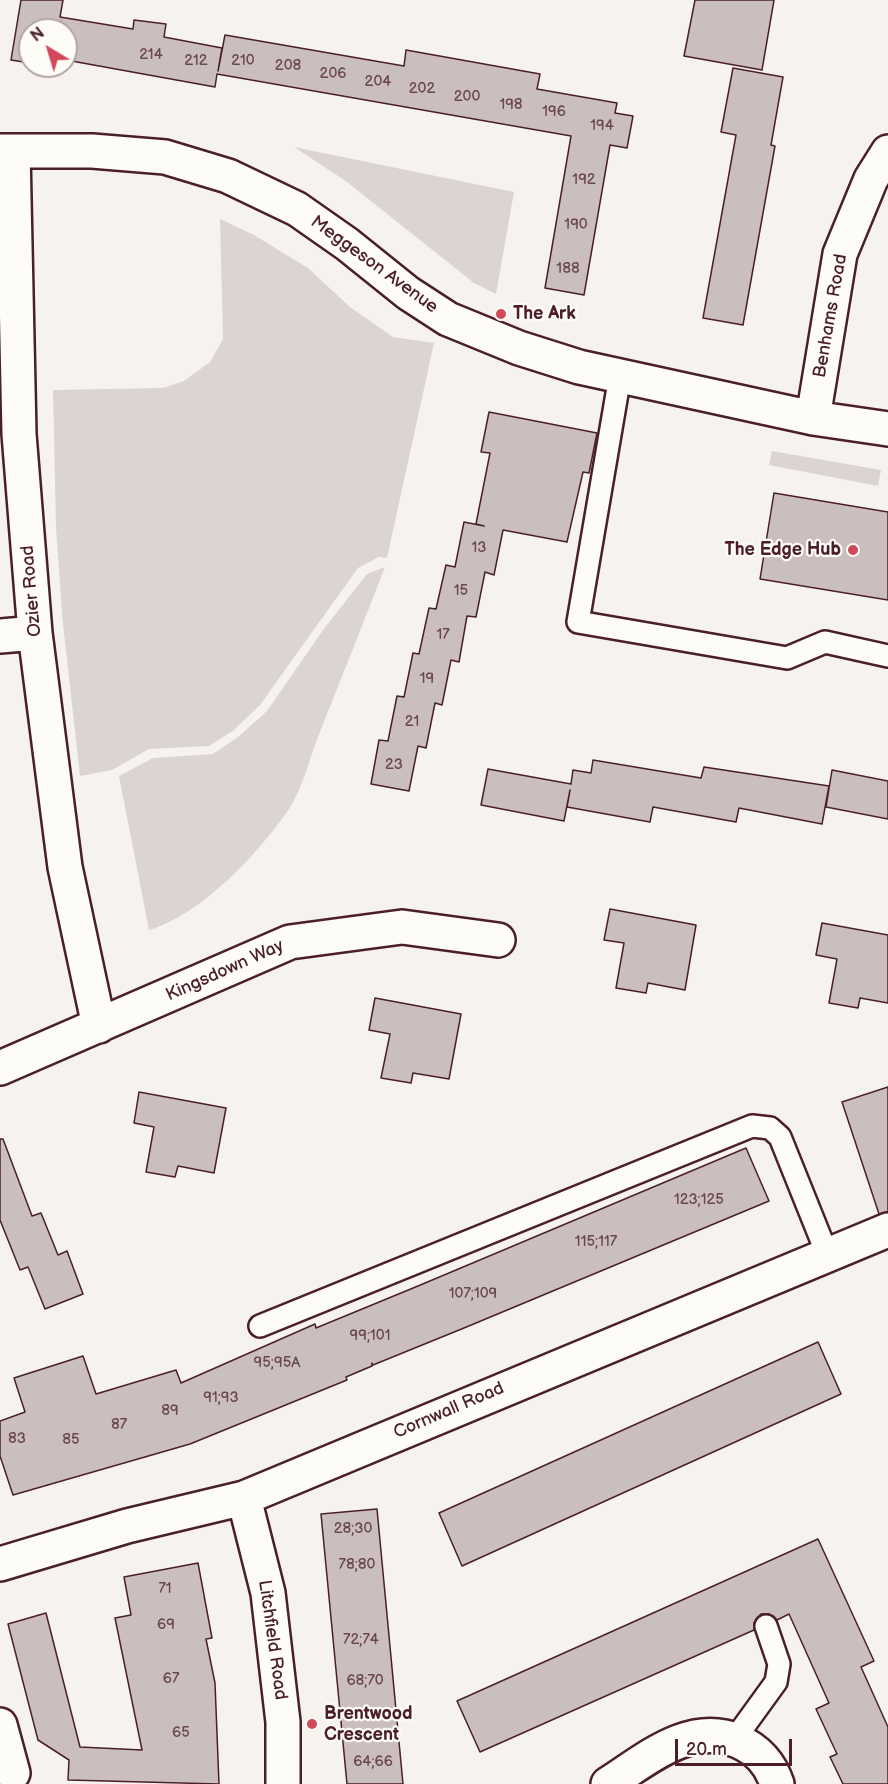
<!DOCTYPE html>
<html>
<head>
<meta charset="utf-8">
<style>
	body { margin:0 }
	#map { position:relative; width:888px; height:1784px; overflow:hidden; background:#f6f3ef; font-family:"Balsamiq Sans",sans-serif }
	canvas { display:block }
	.north { position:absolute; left:18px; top:18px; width:60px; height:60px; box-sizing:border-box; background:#fdfcf7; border:2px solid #b5a4a5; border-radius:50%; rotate:322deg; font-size:16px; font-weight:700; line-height:24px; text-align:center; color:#4a1f2b }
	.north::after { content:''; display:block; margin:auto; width:21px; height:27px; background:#d1495b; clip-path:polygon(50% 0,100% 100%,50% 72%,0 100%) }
	.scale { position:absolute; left:675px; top:1739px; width:117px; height:27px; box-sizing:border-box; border:3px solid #4a1f2b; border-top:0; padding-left:8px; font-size:18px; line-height:21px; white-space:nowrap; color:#4a1f2b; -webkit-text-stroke:4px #fdfcf7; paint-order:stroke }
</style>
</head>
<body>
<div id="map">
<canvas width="888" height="1784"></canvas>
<div class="north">N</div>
<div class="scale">20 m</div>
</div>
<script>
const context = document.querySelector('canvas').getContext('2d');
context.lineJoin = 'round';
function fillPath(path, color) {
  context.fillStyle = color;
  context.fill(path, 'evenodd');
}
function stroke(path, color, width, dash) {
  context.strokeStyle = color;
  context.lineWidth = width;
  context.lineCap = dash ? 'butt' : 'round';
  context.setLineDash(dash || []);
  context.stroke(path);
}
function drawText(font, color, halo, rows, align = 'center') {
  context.font = font + ' "Balsamiq Sans",sans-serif';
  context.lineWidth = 4.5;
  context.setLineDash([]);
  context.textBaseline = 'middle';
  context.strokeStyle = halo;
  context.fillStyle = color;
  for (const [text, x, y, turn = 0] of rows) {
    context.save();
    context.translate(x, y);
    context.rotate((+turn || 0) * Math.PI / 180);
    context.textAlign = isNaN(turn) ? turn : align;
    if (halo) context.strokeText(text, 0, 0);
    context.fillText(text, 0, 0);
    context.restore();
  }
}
const green = new Path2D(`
	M294,147L514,192L496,294L474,283L347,182Z
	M220,219L254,235L308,268L350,307L393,337L434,343L387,558L379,557L358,568L260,705L234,730L209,746L149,749L112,770L80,776L62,615L56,527L53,390L163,388L184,381L210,362L223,339Z
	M772,451L881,470L878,486L769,465Z
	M385,567C363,624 340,681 318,737C309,760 302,789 289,809C259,853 201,915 149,930L119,776L153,758L213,754L238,737L267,711L323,630L367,574Z`);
const building = new Path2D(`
	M21,0H63L60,17L133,29L134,20L166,24L164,37L222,48L218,71L225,35L404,66L406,50L540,74L537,89L617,103L615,113L633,116L627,148L610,145L584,295L545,288L571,136L217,74L215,87L66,60V30H30V63L11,60Z
	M695,0H774L762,70L684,56Z
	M733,68L783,77L771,145L775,146L743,325L703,318L736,135L721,132Z
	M489,412L597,433L589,473L583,472L567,542L503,530L494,575L485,572L476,617L467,616L459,662L451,660L442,705L435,703L426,748L418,746L409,791L371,784L379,740L388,741L397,696L404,697L413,653L419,654L429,608L436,609L446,565L455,567L464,522L484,526L476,524L490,453L481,452Z
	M774,493L888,512V600L760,579Z
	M593,760L701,778L704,767L829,786L822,824L739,808L736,822L653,807L650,822L567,807L570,790L564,821L481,805L488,769L571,784L573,770L591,773Z
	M832,770L888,781V819L826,807Z
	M610,909L696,925L685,990L648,983L646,993L616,988L624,943L604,940Z
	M822,923L888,935V1003L860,998L858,1008L829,1003L837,959L816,955Z
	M375,998L461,1014L449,1079L413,1073L411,1083L381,1078L390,1034L369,1030Z
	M888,1087V1212L879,1214L842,1102Z
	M139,1092L226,1108L214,1173L178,1166L175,1177L146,1172L154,1127L134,1123Z
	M0,1139H3L32,1216L41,1213L58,1255L67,1251L83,1294L45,1309L28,1267L20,1270L0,1220Z
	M746,1148L769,1201L464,1328L373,1365L372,1363V1366L346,1377L347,1380L190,1444L13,1495L0,1456V1421L25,1412L14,1378L83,1356L96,1394L176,1370L181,1383L315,1324L316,1328L418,1286Z
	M818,1342L841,1394L462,1566L439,1513Z
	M377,1509L403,1784H347L321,1514Z
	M818,1539L874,1661L861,1667L888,1727V1784H843L830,1757L837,1754L816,1709L829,1703L789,1614L777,1620L769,1614H761L754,1623V1630L480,1752L457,1701Z
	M198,1563L212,1638L206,1639L215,1683L219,1784L68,1780L69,1760L38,1740L8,1624L46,1613L80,1747L142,1750L115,1618L131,1615L124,1577Z`);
const service = new Path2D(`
	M620,376L578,622L787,658L825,642L888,656
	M260,1326L752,1126L770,1128L780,1137L827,1254
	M734,1740L776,1682L779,1664L766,1626`);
const minor = new Path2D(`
	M0,151H92L165,157L228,176L297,209L347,244L408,293L448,319L519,348L579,367L813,418L888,429
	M13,151L19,434L35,633L65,867L99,1026
	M813,418L840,254L871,179L888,152
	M0,636L35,633
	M0,1068L290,942L402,927L498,940
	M244,1498L268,1593L283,1722V1784
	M0,1564L127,1526L244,1498L888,1230
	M0,1725L13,1773
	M608,1784C647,1759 690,1721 738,1741C758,1750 770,1763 777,1784`);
const markers = [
	[501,314,6,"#d1495b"],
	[853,550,6,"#d1495b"],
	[312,1724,6,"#d1495b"]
];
const numberNames = [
	["214",151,55],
	["212",196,61],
	["210",243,61],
	["208",288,66],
	["206",333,74],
	["204",378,82],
	["202",422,89],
	["200",467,97],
	["198",511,105],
	["196",554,112],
	["194",602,126],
	["192",584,180],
	["190",576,225],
	["188",568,269],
	["13",479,548],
	["15",461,591],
	["17",443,635],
	["19",427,679],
	["21",412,722],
	["23",394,765],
	["123;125",699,1200],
	["115;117",596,1242],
	["107;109",473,1294],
	["99;101",370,1336],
	["95;95A",277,1363],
	["91;93",221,1398],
	["89",170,1411],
	["87",119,1425],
	["83",17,1439],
	["85",71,1440],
	["28;30",353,1529],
	["78;80",357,1565],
	["71",165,1589],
	["69",166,1625],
	["72;74",361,1640],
	["67",171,1679],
	["68;70",365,1681],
	["65",181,1733],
	["64;66",373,1762]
];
const streetNames = [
	["Meggeson Avenue",374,265,36],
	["Benhams Road",831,316,-80],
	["Ozier Road",32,591,-95],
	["Kingsdown Way",225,971,-24],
	["Cornwall Road",449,1411,-23],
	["Litchfield Road",272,1640,82]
];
const poiNames = [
	["The Ark",513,314],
	["The Edge Hub",841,550,"right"],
	["Brentwood",324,1714],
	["Crescent",324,1735]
];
fillPath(green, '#dcd4d2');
fillPath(building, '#cbbfbe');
stroke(building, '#4a1f2b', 1.5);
stroke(service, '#4a1f2b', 26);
stroke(minor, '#4a1f2b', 38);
stroke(service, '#fdfcf7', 21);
stroke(minor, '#fdfcf7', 33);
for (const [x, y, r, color] of markers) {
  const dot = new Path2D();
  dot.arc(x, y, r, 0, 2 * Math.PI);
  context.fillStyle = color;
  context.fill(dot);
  stroke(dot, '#fdfcf7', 2);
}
drawText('15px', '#6a4750', null, numberNames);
drawText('18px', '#4a1f2b', '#fdfcf7', streetNames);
drawText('bold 18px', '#4a1f2b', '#fdfcf7', poiNames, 'left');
</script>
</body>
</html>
